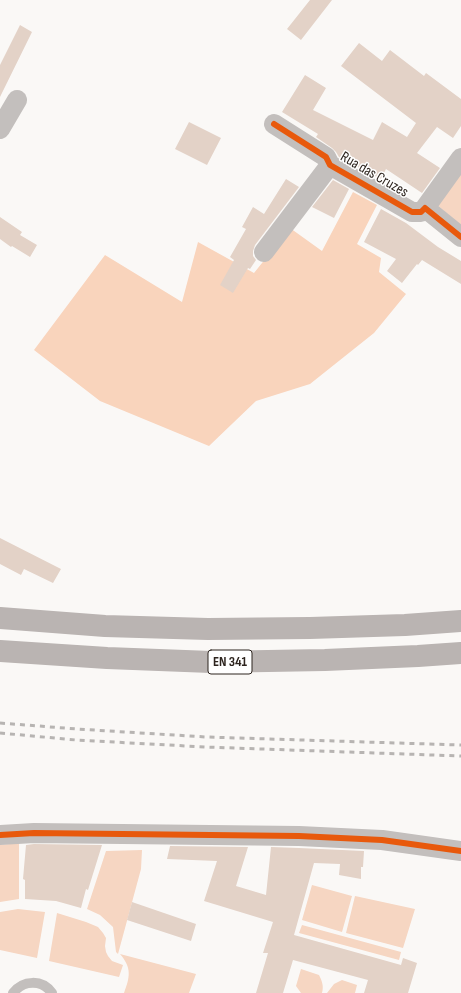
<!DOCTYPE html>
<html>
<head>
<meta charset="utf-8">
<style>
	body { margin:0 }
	canvas { display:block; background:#faf8f6 }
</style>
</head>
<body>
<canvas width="461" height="993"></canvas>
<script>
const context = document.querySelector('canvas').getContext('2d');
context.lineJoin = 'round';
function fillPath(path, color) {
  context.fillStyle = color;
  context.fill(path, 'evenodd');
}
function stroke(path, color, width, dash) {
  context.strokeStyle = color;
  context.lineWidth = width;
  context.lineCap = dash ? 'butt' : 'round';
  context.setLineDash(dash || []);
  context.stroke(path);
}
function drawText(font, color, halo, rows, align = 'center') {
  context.font = font + ' "Sofia Sans Condensed",sans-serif';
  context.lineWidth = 3;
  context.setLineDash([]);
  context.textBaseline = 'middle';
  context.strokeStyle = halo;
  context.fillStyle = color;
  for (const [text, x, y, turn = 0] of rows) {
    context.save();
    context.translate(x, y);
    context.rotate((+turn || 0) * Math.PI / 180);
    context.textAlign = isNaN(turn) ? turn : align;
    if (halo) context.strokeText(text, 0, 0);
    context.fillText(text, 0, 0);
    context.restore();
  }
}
const green = new Path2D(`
	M461,170V226L436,204Z
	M19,843V899L0,902V845Z
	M142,850L141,869L118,954L116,952L113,927L100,915L87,909L106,851Z
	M312,885L352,896L342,932L302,920Z
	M355,896L415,909L403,948L346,933Z
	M18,909L45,912L37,958L0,950V912Z
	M57,913L86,922L98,927L103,933L106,938L105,946L106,952L108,956L112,961L123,965L119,977L49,961Z
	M302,925L401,952L399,960L299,933Z
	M120,954L196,974L189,993H124C130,977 132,968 120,954Z
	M301,969L319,975C322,981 324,986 322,993H301L296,986Z
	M342,980L357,985L355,993H327L334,984Z`);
const forest = new Path2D(`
	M353,192L377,205L357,244L381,258L379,272L406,294L374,333L310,384L256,401L209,446L100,401L34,350L105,255L182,302L198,242L254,273L290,228L322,251Z`);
const building = new Path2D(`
	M310,0H332L301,40L287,29Z
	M20,25L32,32L0,97V65Z
	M359,43L382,61L390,50L424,76L426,73L461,99V126L453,138L437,127L417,153L440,168L422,193L386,169L381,179L359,168L339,157L336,152L332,148L316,137L318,134L282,112L305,75L326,88L313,110L373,140L382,122L407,137L416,123L341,66Z
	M189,122L221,138L207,165L175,149Z
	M286,179L299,187L255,245L253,251V256L256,260L250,269L248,268L233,293L220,285L234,260L230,257L246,229L242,227L253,207L264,214Z
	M333,180L349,189L334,218L312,207Z
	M381,209L406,223L438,247L461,261V284L422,260L418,265L417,264L402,283L387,271L396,259L364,242Z
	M0,217L22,232L20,235L37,245L30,257L12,246L11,247L0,239Z
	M0,538L61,569L53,583L24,569L21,575L0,564Z
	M34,844L102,845L88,890L86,889L81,908L56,901L25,899V880L23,879L26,845Z
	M170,846L248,847L236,886L266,895L271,847L299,848L364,851L363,867H361V879L339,875L340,864L314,863L294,935L401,965L403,958L417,963L408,993H364L368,980L293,960L283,993H256L268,953H263L273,922L204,901L217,861L167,859Z
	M132,902L196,924L191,941L127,920Z`);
const service = new Path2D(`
	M13,993C23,980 42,979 52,993`);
const minor = new Path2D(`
	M274,124L326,157L330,165L412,212H421L425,208L461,237
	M0,129L17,100
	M425,208L461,158
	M264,252L330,165
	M0,835L34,833L299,836L382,840L461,851`);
const trunk = new Path2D(`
	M0,618L105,626L208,629L310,628L405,625L461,621
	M0,651L107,658L211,662L325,660L418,656L461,653`);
const rail = new Path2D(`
	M0,723L77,729L206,737L461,745
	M0,733L76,740L205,747L461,756`);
const cycleway = new Path2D(`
	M274,124L326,157L330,165L412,212H421L425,208L461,237
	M0,835L34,833L299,836L382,840L461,851`);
const shields = [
	[230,662,44]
];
const shieldNames = [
	["EN 341",230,662]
];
const streetNames = [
	["Rua das Cruzes",374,175,30]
];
fillPath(green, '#f6d6c2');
fillPath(forest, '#f9d4bc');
fillPath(building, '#e3d2c7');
stroke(service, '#c3bfbd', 10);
stroke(minor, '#c3bfbd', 20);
stroke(trunk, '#bab4b2', 22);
stroke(rail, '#b7b4b2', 3, [5, 5]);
stroke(cycleway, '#e8590c', 6);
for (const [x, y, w] of shields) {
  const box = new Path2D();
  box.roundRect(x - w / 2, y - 12, w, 24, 3);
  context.fillStyle = '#fff';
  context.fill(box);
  stroke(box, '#2d241e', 1);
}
drawText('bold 14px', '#2d241e', null, shieldNames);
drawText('15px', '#2d241e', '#fff', streetNames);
</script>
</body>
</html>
